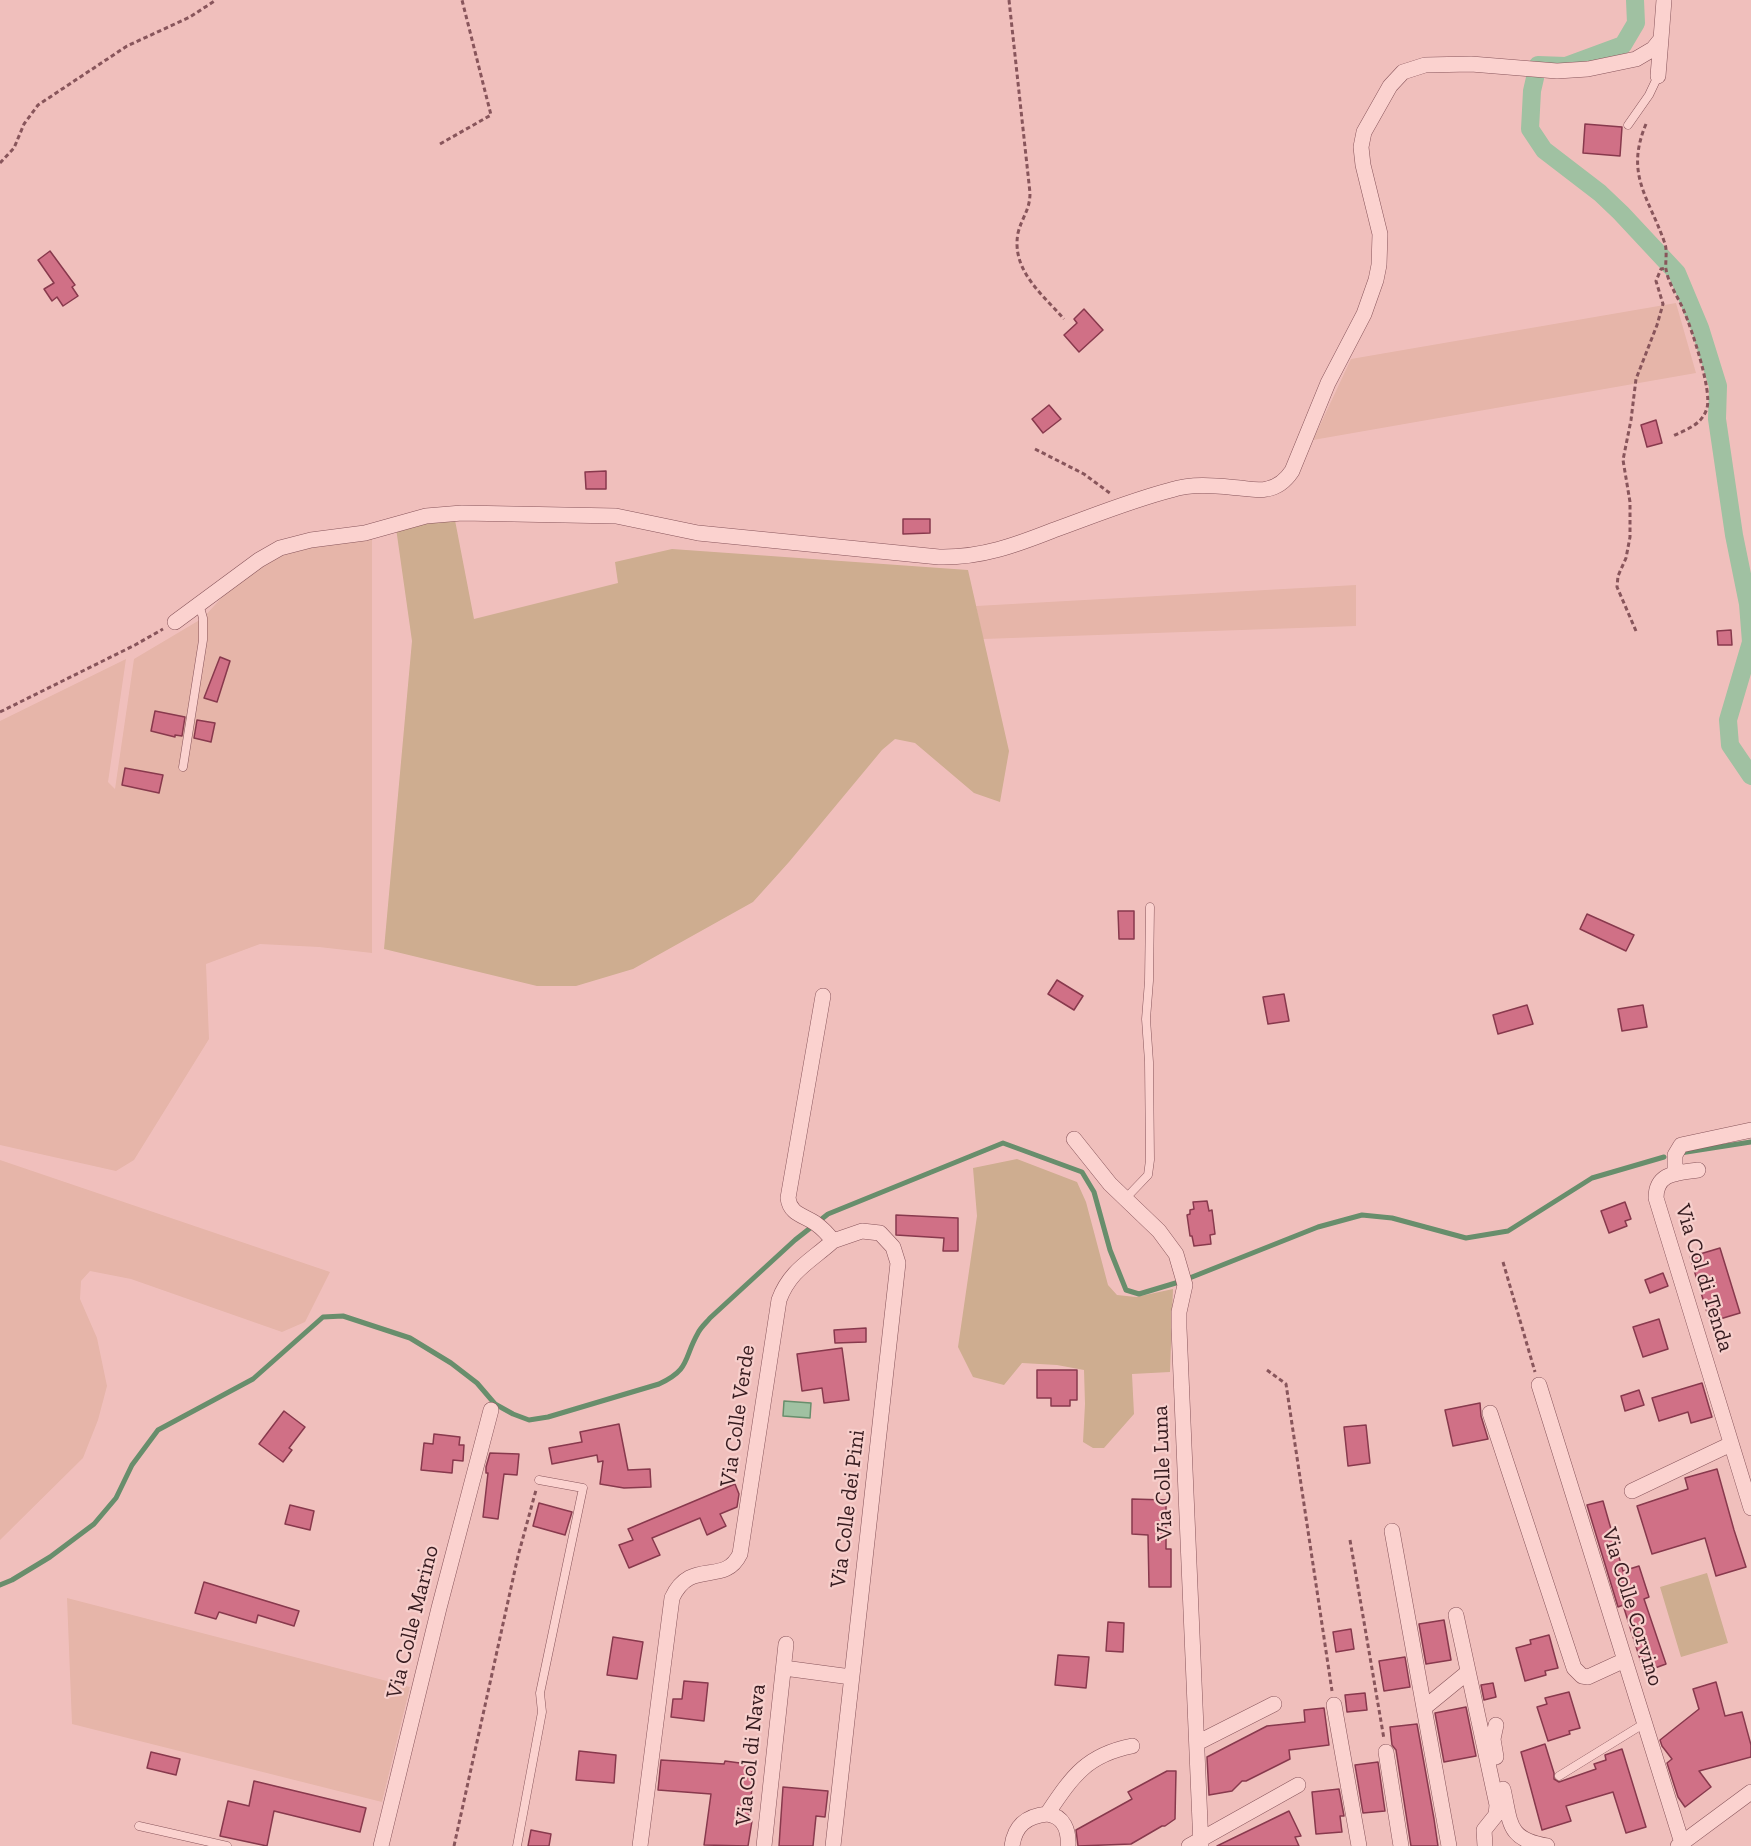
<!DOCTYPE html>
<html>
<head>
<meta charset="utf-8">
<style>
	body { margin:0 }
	canvas { display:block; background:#f0bfbc }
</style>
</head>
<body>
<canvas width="1751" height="1846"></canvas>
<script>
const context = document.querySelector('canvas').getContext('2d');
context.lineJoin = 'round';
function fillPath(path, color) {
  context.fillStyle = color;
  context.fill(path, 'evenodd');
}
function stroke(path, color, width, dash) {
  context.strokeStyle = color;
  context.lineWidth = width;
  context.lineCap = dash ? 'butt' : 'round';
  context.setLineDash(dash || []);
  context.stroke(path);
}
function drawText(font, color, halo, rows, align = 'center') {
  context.font = font + ' "Zilla Slab",serif';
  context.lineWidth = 4.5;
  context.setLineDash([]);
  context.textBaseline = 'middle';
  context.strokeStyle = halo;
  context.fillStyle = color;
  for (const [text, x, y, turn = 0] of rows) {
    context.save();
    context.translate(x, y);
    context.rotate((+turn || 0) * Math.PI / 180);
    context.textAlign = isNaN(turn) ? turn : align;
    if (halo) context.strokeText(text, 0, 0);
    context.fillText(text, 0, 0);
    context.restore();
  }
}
const farmland = new Path2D(`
	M1676,303L1696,373L1313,440L1351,359Z
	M372,535V953L319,947L260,944L206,964L209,1039L134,1160L116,1171L0,1145V721L126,659L108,782L115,789L134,659L203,618L235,583L276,554Z
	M1356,585V626L983,639L976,606Z
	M0,1160L330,1272L305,1322L282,1332L131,1279L90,1271L81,1281L80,1299L97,1338L107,1386L98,1420L83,1458L0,1540Z
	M67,1598L410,1687L382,1802L72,1724Z`);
const green = new Path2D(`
	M454,515L474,619L618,583L615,562L672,549L968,570L1009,751L1000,802L974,793L915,743L895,739L882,750L789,862L753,902L633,969L576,986H537L384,949L412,641L396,528Z
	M1017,1159L1077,1182L1086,1202L1108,1285L1117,1295L1136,1297L1173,1289L1170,1372L1132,1374L1134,1414L1104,1448H1093L1083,1442L1085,1404L1084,1370L1057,1365L1022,1363L1004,1385L973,1377L958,1347L977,1216L973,1168Z
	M1707,1573L1728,1643L1681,1657L1660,1587Z`);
const water = new Path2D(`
	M784,1401L811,1403L810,1418L783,1416Z`);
const stream = new Path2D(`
	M1680,1153L1751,1142
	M1187,1279L1318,1227L1362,1215L1392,1218L1466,1238L1508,1231L1592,1178L1664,1157
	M0,1585L12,1580L50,1557L94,1524L116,1498L132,1465L158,1430L253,1379L323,1317L343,1316L410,1338L451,1363L477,1383L495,1404L513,1414L529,1420L548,1417L659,1384C691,1369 683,1359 698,1333C701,1327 706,1323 710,1318L795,1240L828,1214L1003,1143L1082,1172L1094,1192L1110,1250L1126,1290L1139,1294L1179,1282`);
const canal = new Path2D(`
	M1635,0L1636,23L1623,45L1566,66L1538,65L1532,91L1530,129L1544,150L1600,193L1621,213L1677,273L1700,328L1718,386L1717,419L1734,535L1748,604L1751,642L1728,720L1730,745L1751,776`);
const building = new Path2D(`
	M1585,124L1622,127L1620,156L1583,153Z
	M50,251L75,285L72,287L78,296L63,306L57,297L52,301L44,289L54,283L38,260Z
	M1084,309L1103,330L1079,352L1064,335L1077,323L1074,319Z
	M1049,405L1061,419L1043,433L1032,419Z
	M1656,420L1662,443L1647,447L1641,425Z
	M606,471V489H586L585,472Z
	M903,519H930V533L903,534Z
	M1731,630L1732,645H1718L1717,631Z
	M220,657L230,661L217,702L204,698Z
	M155,711L185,717L182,736L175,735V737L151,731Z
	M197,720L215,723L211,742L194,738Z
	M125,768L163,775L159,793L122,785Z
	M1118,911H1134V939H1119Z
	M1587,914L1634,935L1626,951L1580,929Z
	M1057,980L1083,996L1074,1010L1048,994Z
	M1284,994L1289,1021L1268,1024L1263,997Z
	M1527,1005L1533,1024L1498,1034L1493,1015Z
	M1643,1005L1647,1027L1622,1031L1618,1009Z
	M1207,1201L1209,1211L1212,1210L1215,1234L1210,1235L1211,1244L1194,1246L1192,1236H1190L1187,1215L1190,1214V1210L1194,1209L1193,1202Z
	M1625,1202L1631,1219L1625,1221L1627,1226L1609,1233L1601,1211Z
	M896,1215L958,1218V1251H943L944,1238L896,1235Z
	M1720,1248L1740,1313L1710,1322L1690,1257Z
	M1663,1273L1668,1286L1650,1293L1645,1280Z
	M1659,1319L1668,1349L1643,1357L1633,1327Z
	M866,1328V1342L835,1343L834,1330Z
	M842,1348L849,1400L824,1403L822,1388L802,1391L797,1354Z
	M1037,1370H1077V1400H1070V1406H1051V1398H1037Z
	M1702,1383L1712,1417L1691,1423L1688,1412L1659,1421L1652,1398Z
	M1639,1390L1644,1405L1625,1411L1621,1396Z
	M1480,1403L1481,1416L1488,1439L1453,1446L1445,1410Z
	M284,1411L305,1427L289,1448L292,1450L283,1462L259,1444Z
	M619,1424L628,1470L650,1469L651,1487L624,1488L600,1484L603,1461L598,1462L597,1455L552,1464L549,1448L582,1442L580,1432Z
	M1366,1425L1370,1463L1348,1466L1344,1427Z
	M434,1434L460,1437L459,1445H464L463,1461L453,1460L452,1473L421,1470L424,1443L433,1444Z
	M490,1453L519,1454L517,1475L504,1474L498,1519L483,1517L488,1473H486V1467Z
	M1717,1469L1734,1530L1746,1567L1716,1576L1705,1538L1652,1554L1637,1506L1688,1489L1685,1478Z
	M735,1484L739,1494L737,1507L720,1514L726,1526L707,1535L700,1518L652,1538L660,1555L629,1568L619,1545L633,1540L628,1529Z
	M1132,1499L1166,1500V1549H1171V1587H1149L1148,1535L1132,1534Z
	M1603,1501L1623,1571L1639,1566L1649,1597L1644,1599L1666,1664L1644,1672L1623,1605L1618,1607L1587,1505Z
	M539,1503L572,1512L565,1535L533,1526Z
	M290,1505L314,1511L310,1530L285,1524Z
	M204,1582L299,1611L294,1626L258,1615L256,1623L219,1612L216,1619L195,1613Z
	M1444,1620L1451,1660L1426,1664L1419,1624Z
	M1108,1622L1124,1623L1123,1652L1106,1651Z
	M1351,1629L1354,1649L1336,1652L1333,1632Z
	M1549,1635L1558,1668L1545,1671L1546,1675L1525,1681L1516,1648L1531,1644L1530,1640Z
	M613,1637L643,1642L637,1679L607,1675Z
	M1058,1655L1089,1657L1086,1688L1055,1685Z
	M1405,1657L1410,1687L1384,1691L1379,1661Z
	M684,1681L708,1683L704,1721L671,1717L673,1699H682Z
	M1716,1682L1725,1716L1742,1712L1751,1745V1757L1699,1771L1711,1787L1685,1807L1678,1797L1667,1763L1672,1759L1662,1746L1660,1740L1699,1709L1693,1689Z
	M1493,1683L1496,1697L1484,1700L1481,1685Z
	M1569,1692L1580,1728L1569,1731L1570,1734L1548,1741L1537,1707L1547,1704L1545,1698Z
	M1365,1693L1367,1710L1347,1712L1345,1695Z
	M1466,1707L1476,1756L1444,1762L1435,1713Z
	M1324,1708L1329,1745L1289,1750L1290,1759L1246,1781H1242L1232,1791L1209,1795L1207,1757L1267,1726L1305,1722L1304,1710Z
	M1417,1724L1434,1819L1438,1846H1411L1396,1750L1392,1745L1390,1727Z
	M1545,1744L1554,1773V1779L1559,1782L1596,1769L1594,1764L1606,1760L1605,1755L1622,1749L1646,1827L1626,1833L1613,1792L1566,1806L1571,1821L1542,1830L1521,1752Z
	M579,1751L616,1755L614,1783L576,1780Z
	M151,1752L180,1759L176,1775L147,1768Z
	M661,1760L724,1764L725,1761L755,1765L748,1820L752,1821L748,1846L704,1845L711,1794L658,1790Z
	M1378,1762L1385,1811L1363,1813L1355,1765Z
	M1167,1771H1176L1175,1819L1165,1826H1162L1131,1844L1078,1846L1076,1830L1132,1799L1128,1792Z
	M254,1781L366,1808L360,1832L274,1811L267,1846L220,1836L228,1801L249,1806Z
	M783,1787L828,1791L825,1817L816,1816L813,1846H779Z
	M1339,1789L1344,1816H1340L1342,1832L1316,1834L1312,1792Z
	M1289,1811L1301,1836L1295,1837L1299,1846H1217Z
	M531,1830L551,1834L549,1846H528Z`);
const path = new Path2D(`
	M1009,0L1030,193C1030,210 1022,217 1018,233C1011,270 1042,294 1064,319
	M1646,124C1625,174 1648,196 1664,241C1668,250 1665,260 1666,269C1668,283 1678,297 1684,311C1692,330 1712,390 1707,408C1702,425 1687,429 1673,436
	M440,144L491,115L462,0
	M0,163L14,148L24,124L38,105L127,46L190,17L216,0
	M1035,449L1084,474L1111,494
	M1636,631L1617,587L1618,576L1626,558L1630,537V502L1623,460L1631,420L1636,379L1657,325L1663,304L1656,281L1661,269L1666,268
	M0,712L135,645L163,629
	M1503,1262L1535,1372
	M1267,1370L1286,1384L1332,1691
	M1350,1540L1384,1739
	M454,1846L518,1556L536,1490`);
const service = new Path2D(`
	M1628,125L1649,95L1658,76
	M183,767L203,640V618L199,604
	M1125,1199L1148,1175L1150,1160L1149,1062L1146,1019L1149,981L1150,907
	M1559,1776L1645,1723
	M139,1826L227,1846
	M517,1846L542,1712L540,1693L583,1488L539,1480`);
const minor = new Path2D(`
	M1658,76L1661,39
	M175,622L259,560L280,548L311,540L365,533L426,516L462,513L616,516L698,533L939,557C981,558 1016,545 1054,530C1093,516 1132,500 1171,490C1194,483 1217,486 1240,488C1249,489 1258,491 1267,489C1278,487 1286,480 1292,471L1328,383L1364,314L1376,280L1379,265L1380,234L1363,165L1361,147L1364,132L1390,86L1403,72L1425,65L1471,64L1557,71L1588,69L1636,59L1653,49L1661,39L1664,0
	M1074,1139L1110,1184L1159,1231L1176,1254L1185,1285L1179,1312V1328L1201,1846
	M1698,1170C1678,1173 1656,1172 1656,1198L1751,1508
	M1675,1174V1155L1681,1145L1751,1130
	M833,1241L862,1231L880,1233L893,1247L898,1263L833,1846
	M1539,1385L1682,1843
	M1490,1413L1574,1668L1582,1676L1588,1677L1625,1660
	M1632,1491L1731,1444
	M1392,1531L1449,1846
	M1456,1615L1497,1805L1496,1815L1484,1830L1485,1846
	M784,1668L851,1677
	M1334,1705L1359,1846
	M1424,1708L1468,1672
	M1197,1743L1274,1704
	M1386,1752L1401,1846
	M1496,1757L1493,1739L1496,1725
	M1503,1789C1511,1824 1507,1839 1547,1846
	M1047,1814C1064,1816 1069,1831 1068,1846
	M381,1846L439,1608L491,1410
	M640,1846L672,1598C691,1557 724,1587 740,1554L779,1300C790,1270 811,1261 833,1241C828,1234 822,1228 815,1223C803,1215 790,1214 788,1198L823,996
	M764,1846L786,1644
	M1012,1846C1015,1825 1027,1816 1047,1814C1072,1777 1086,1755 1132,1746
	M1189,1846L1298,1785
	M1678,1846L1751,1792`);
const streetNames = [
	["Via Col di Tenda",1704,1278,73],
	["Via Colle Verde",738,1416,-82],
	["Via Colle Luna",1163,1473,-92],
	["Via Colle dei Pini",848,1509,-83],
	["Via Colle Corvino",1632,1607,73],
	["Via Colle Marino",413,1622,-76],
	["Via Col di Nava",751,1755,-84]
];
fillPath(farmland, '#e6b5a9');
fillPath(green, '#cead90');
fillPath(water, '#a0c1a2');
stroke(water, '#688e6c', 1.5);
stroke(stream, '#688e6c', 5);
stroke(canal, '#a0c1a2', 18);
fillPath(building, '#d07086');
stroke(building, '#88394d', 1.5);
stroke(service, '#88555b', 9);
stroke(minor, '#88555b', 16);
stroke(path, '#88555b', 3, [4.5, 3]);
stroke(service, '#fbd2cf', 8);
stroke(minor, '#fbd2cf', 15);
drawText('22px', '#361b1f', '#f7cfcc', streetNames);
</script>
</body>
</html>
